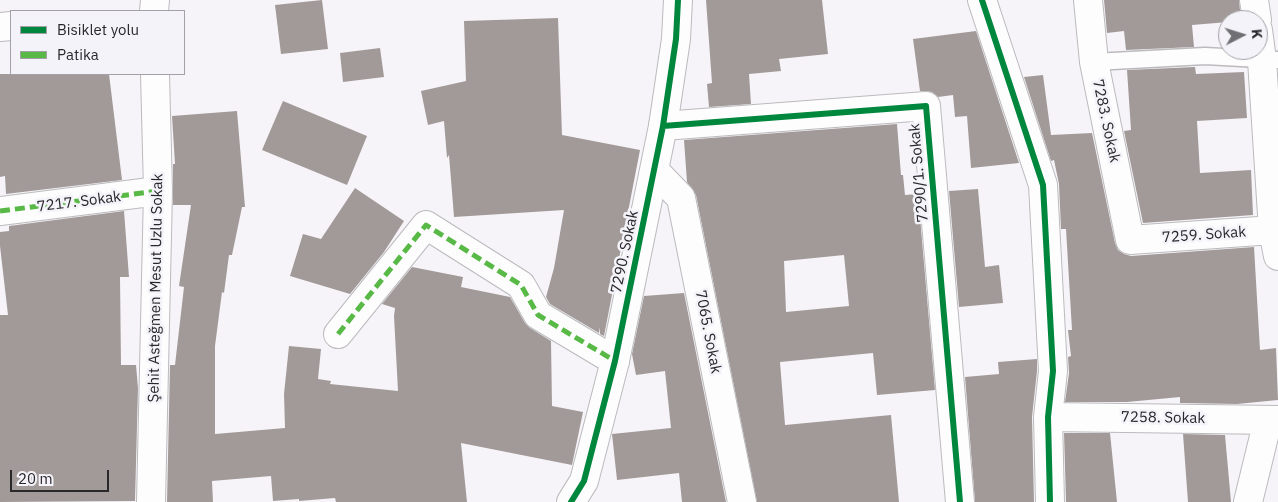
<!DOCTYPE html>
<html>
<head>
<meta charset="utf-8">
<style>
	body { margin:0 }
	#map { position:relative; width:1278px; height:502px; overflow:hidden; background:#f6f4f9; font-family:"IBM Plex Sans",sans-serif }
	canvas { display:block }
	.legend { position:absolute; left:10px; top:10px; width:175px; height:65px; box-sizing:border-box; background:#f5f3fa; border:1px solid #a3a1a7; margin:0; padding:6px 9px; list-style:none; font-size:15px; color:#28272a }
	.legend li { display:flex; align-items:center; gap:10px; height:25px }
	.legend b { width:25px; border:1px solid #a3a1a7 }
	.north { position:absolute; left:1218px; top:10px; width:50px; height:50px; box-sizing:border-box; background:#f5f3fa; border:1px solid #a3a1a7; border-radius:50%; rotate:85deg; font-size:14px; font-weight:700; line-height:20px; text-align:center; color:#28272a }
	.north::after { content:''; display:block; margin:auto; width:18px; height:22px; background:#706f72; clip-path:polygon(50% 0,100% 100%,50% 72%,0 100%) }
	.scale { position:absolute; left:10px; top:470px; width:99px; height:22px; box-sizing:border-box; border:2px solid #28272a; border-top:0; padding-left:6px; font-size:15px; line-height:18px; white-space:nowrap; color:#28272a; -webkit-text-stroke:4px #f5f3fa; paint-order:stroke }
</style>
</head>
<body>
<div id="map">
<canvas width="1278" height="502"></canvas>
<ul class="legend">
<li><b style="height:6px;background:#00873e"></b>Bisiklet yolu</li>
<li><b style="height:6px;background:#58b947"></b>Patika</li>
</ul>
<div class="north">K</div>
<div class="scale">20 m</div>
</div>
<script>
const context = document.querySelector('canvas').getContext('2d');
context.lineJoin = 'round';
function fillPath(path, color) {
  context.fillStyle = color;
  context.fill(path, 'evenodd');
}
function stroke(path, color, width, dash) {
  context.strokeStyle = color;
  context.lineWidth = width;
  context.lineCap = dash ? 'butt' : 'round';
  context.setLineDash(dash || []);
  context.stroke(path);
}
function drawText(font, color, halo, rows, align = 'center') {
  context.font = font + ' "IBM Plex Sans",sans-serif';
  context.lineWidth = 5;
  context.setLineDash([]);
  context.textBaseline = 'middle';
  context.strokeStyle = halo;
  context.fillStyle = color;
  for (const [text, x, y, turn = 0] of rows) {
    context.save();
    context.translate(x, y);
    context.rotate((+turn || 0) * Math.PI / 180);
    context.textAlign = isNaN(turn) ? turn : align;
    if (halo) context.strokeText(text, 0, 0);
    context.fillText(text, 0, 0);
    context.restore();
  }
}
const building = new Path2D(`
	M322,0L328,49L281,54L275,5Z
	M706,0H822L828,54L779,59L781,71L749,74L751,104L709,107L707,84L712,83Z
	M1104,0H1239L1241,20H1228V22L1192,25L1194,47L1126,50L1124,31L1107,33Z
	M558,18L562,135L640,150L604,336L600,334V327L599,333L550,304L546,297L554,268L564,210L454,217L449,155L447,158L444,121L428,125L421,91L466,81L464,21Z
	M976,31L1019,163L971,168L967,116L955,117L953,95L938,97L932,92L920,91L913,39Z
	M380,48L384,77L343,82L340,53Z
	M1195,67L1196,74L1244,72L1247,118L1197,121L1200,173L1251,170L1253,215L1143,223L1124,131L1131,130L1127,70Z
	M0,74H109L122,180L6,194L5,176L0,177Z
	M1043,75L1051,135L1092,133L1115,243L1118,250L1124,254L1131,256L1254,247L1260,350L1276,348L1278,400L1237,404L1180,403V397L1127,402H1065L1069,373L1068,357L1071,356L1068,330H1072L1066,229H1061L1059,184L1054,160L1051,161L1024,77Z
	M283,101L367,136L347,185L262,150Z
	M237,111L245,207H242L232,255H229L224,293L222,292L215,346V434L285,428L284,394L289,346L321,349L318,379L331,381L330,384L398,391L394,316L395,308L382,304L412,267L463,277L461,287L510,297L525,323L530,328L551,341L552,406L583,412L572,465L461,443L467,502H336L335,498L299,501V499L273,501L271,476L212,481L213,502H167L170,365H175L184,287L179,286L191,205H173V164H175L172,116Z
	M897,124L901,175H903L905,195L918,194L935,390L877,395L873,353L780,362L785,425L891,415L899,502H757L696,195L687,182L684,140ZM844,255L849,306L786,312L784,261Z
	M355,188L404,221L384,252L350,294L290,276L303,234L321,239Z
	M978,189L985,267L999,265L1003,303L959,307L949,191Z
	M124,211L129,277H120L121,365H136L138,388L135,501L0,502V315H8L0,246V232L9,231V226Z
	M684,293L726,502H682L679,473L617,480L612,434L671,428L665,371L636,375L632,354L644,296Z
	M1037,359V371L1032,417L1034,502H975L965,377L999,374L998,362Z
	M1064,433H1110L1117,502H1066Z
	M1183,434L1225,435L1231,502H1188Z`);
const service = new Path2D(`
	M1094,62L1205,56L1278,60`);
const minor = new Path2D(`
	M982,0L1043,185L1053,371L1048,417L1050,502
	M1088,0L1094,62L1130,240L1273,230L1278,233
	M1254,0L1257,20
	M154,11L155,0
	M0,27L11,26
	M1258,30L1262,60L1273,230L1278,256
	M663,126L926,106L960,502
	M655,171L681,198L742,502
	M0,211L158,191
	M338,334L426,225L521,285L538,315L615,361
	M1048,417L1278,420
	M151,502L158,191L155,74
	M1248,502L1268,420`);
const tertiary = new Path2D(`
	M571,502L584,481L615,361L663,126L676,39L678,0`);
const quiet = new Path2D(`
	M0,211L158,191
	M338,334L426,225L521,285L538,315L615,361`);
const cycleway = new Path2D(`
	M982,0L1043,185L1053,371L1048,417L1050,502
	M663,126L926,106L960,502
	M571,502L584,481L615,361L663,126L676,39L678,0`);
const streetNames = [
	["7283. Sokak",1106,121,78],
	["7290/1. Sokak",919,173,-95],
	["7217. Sokak",79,202,-7],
	["7259. Sokak",1204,235,-4],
	["7290. Sokak",625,252,-78],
	["Şehit Asteğmen Mesut Uzlu Sokak",156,288,-89],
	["7065. Sokak",708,332,79],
	["7258. Sokak",1163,418,1]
];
fillPath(building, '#a29a98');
stroke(service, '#bbbabd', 19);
stroke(minor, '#bbbabd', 30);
stroke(tertiary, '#bbbabd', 30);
stroke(service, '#fefdfe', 16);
stroke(minor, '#fefdfe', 28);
stroke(tertiary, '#fefdfe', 28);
stroke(quiet, '#58b947', 5, [10, 5]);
stroke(cycleway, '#00873e', 6);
drawText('15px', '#28272a', '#f5f3fa', streetNames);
</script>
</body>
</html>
